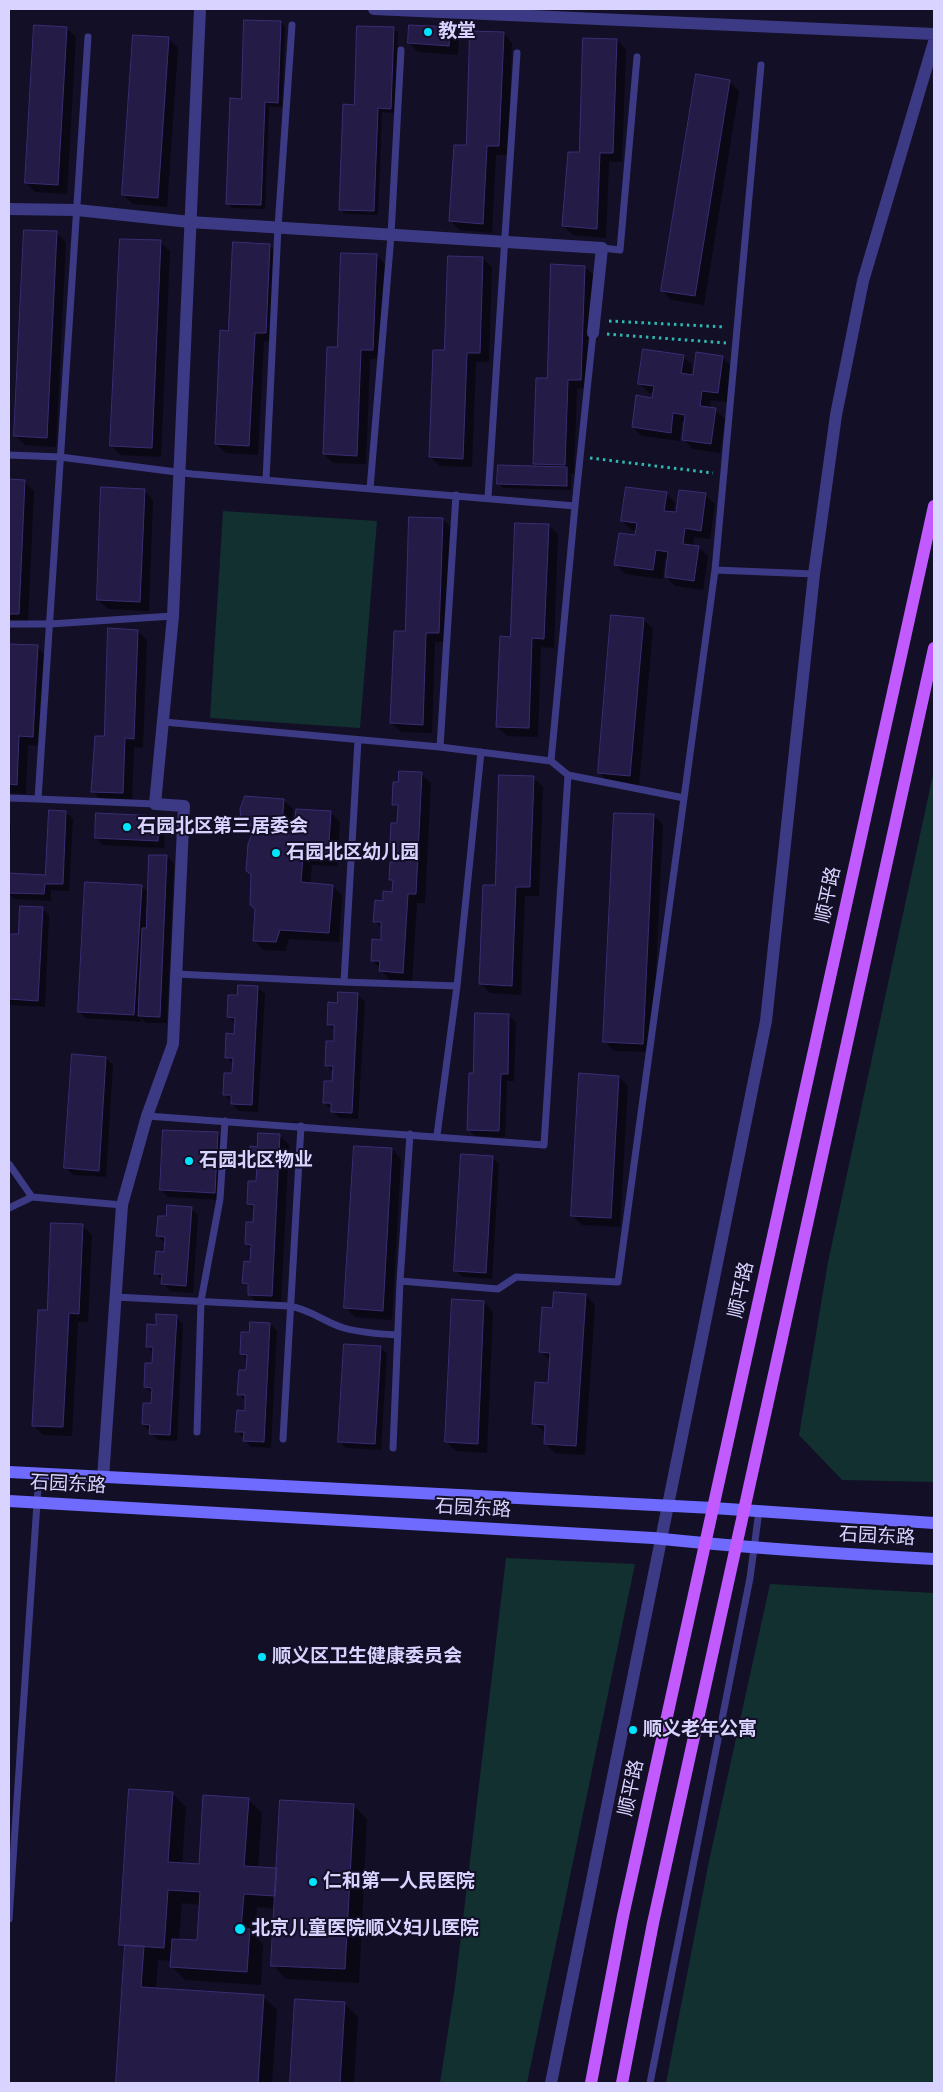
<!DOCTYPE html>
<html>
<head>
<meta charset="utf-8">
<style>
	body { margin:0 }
	#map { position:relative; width:943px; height:2092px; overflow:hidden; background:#130f26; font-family:Signika,sans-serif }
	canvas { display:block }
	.frame { position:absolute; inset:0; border:10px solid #d9d4ff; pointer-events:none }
</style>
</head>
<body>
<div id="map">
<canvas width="943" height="2092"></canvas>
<div class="frame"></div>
</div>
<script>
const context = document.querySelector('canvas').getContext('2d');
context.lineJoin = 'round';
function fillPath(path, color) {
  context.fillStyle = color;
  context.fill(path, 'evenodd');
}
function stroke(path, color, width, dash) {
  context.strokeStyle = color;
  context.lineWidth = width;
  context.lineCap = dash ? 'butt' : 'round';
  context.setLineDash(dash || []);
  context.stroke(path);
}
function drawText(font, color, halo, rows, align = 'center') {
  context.font = font + ' Signika,"Noto Sans SC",sans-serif';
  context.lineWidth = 4;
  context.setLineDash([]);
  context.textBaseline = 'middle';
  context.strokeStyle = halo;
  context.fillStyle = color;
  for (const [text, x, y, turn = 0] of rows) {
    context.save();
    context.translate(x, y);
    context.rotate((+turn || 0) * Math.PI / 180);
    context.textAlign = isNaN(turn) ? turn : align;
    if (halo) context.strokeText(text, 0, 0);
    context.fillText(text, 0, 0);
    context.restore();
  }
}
const green = new Path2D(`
	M223,511L377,521L360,728L210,718Z
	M934,770V1482L842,1480L799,1435L828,1262Z
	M506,1558L635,1564L527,2083H440L455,1986Z
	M770,1584L934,1593V2083H666L709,1861Z`);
const shadow = new Path2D(`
	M281,22L285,27L282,107L269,106L265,209L232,208L227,203L242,100Z
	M66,28L76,37L67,194L35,192L26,183Z
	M393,28L398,33L395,113L382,112L378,215L345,214L340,209L355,106Z
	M450,28L459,38L458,55L418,52L409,43Z
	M503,33L512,43L508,155H496L492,233L460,230L450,220L467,146Z
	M169,39L178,48L167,207L133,204L123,195Z
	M617,40L626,50L622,162H609L606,238L573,235L563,226L580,153Z
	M729,81L739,91L704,305L671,300L662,290Z
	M56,233L66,242L56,447L25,445L15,436Z
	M160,242L170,251L161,457L121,455L111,446Z
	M269,245L279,254L275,342L264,341L258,455L226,453L216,444L229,332Z
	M376,255L386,265L382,359H370L366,464L333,463L324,454L339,349Z
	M483,258L492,268L489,362H476L472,467L440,466L430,457L445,351Z
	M585,267L594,276L590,389L577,388L574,474H571V490L503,488L498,483L538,467L534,463L548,380Z
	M683,356L692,365L691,376H694L722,357L732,367L727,402L711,400L710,409L715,410L725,419L720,453L693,449L683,439L686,422H682L680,441L642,436L633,427L653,399L654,393H649L639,383Z
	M9,481H24L34,491L28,623L9,622Z
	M144,490L153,500L149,611L108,609L98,600Z
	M666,493L675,503L674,513L705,495L715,504L710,539L694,537L693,546L698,547L708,556L703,590L675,586L666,577L668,560L665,559L663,579L625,574L616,564L636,536L637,531L632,530L622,521Z
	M443,519L452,529L448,642H435L432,733L401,732L392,723L406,633Z
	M548,525L558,534L554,648L541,647L538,737L507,736L497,727L512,638Z
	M643,619L653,629L639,785L608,782L599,772Z
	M138,631L147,640L143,748L134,747L132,802L102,801L93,791L106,738Z
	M9,645L37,647L46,656L42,746L28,745L26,794L9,793Z
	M421,774L431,783L425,903H417L412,982L390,980L372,960L382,941V929L375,921L384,902L393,893L394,883L390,879L396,863L397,848L391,842L398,824L399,810L393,804Z
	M534,778L543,787L539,896H525L521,995L490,993L481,984Z
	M283,800L293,809L291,826L330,812L340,822L337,866L312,865L310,884L332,886L342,895L339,942L289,939L285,951L264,950L254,940L256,910L252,875L247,871L255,831L248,824Z
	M66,812L73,819L69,891L51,890V901L14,899L9,894V874L47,876Z
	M654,816L663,825L652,1052L614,1051L604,1041Z
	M158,817L165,824L164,848L103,845L96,838Z
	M9,823L11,825L9,863Z
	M167,856L174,864L167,1023H146L141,1018V1022L86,1018L79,1011L141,886L149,894Z
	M42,908L49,915L45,1007L10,1005L9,935L20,936Z
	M257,987L265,994L258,1112L239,1111L224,1094L233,1075L234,1065L226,1057L235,1035L236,1024L228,1017Z
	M358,995L365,1002L358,1119L339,1118L324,1102L333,1083L334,1072L326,1065L335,1043V1031L329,1025L338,1004Z
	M509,1016L516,1023L514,1081H507L505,1137L475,1136L468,1129L474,1075Z
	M106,1058L113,1065L106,1177L73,1175L66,1168Z
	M619,1077L628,1086L620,1227L582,1225L572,1215Z
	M218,1134L225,1141L222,1200L168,1197L161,1190Z
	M279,1135L289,1145L281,1305L258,1304L249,1294V1288L244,1283L251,1263L252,1250L246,1244L254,1223L255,1211L248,1204L257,1182L258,1172L250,1164L259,1148Z
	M392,1149L401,1159L392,1320L355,1317L346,1308Z
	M492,1157L499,1164L492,1279L463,1277L455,1270Z
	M191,1208L198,1215L193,1293L170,1291L156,1273L165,1253V1243L158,1236L168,1218Z
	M83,1226L92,1235L88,1322H78L72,1436L43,1435L33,1425L48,1312Z
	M586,1295L595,1305L585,1455L555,1453L545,1443L546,1433L534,1424L549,1384L551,1362L541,1351L554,1309Z
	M484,1302L493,1312L487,1453L456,1451L446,1442Z
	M176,1317L183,1324L177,1441L158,1440L143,1424L152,1404L153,1394L145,1387L154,1365V1354L147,1347L157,1326Z
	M270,1324L277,1331L271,1448L251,1447L237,1431L246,1412V1402L239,1394L247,1372L248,1361L241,1354L251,1334Z
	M380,1347L387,1354L381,1450L346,1448L339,1441Z
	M172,1793L186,1807L182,1864L200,1865L248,1799L262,1813L258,1868L278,1869L353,1805L367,1819L359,1983L286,1979L273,1965L275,1909L257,1907L255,1936L263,1944L261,1985L185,1980L171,1966L172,1961L158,1960L156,1989L263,1996L277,2010L272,2083H118L126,1950L120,1944ZM182,1903L201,1905L198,1942L179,1940Z
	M296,2001L344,2003L358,2017L354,2083H291Z`);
const building = new Path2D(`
	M244,20L281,21L278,103L265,102L261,205L226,204L230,98L241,99Z
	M34,25L67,27L58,185L25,183Z
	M409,25L450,27L449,46L408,43Z
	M357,26L394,27L391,109L378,108L374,211L339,210L343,104L354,105Z
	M470,31L504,32L499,146H487L483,224L449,221L454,145H466Z
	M133,35L169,37L158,198L122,195Z
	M583,38L617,39L613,153H600L597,229L562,226L568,152H579Z
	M696,74L730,80L695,296L661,291Z
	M24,230L57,231L47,438L14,436Z
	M120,239L161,240L152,448L110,446Z
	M233,242L270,244L266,333H255L249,446L215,444L220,330L228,331Z
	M341,253L377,254L373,350H361L357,456L323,454L327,347H337Z
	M448,256L483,257L480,353H467L463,459L429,457L433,350H444Z
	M551,264L585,266L581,380H568L565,465L533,464L536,378H547Z
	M643,349L684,355L681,373L693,375L696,352L723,356L718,393L702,391L700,406L716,408L711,444L682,440L685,415L673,413L671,433L632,427L636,395L652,398L654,386L638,384Z
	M498,465L567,467V486L497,484Z
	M9,479L25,480L19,614H9Z
	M101,487L145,489L140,602L97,600Z
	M626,487L667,492L664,511L676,512L679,490L706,493L701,531L685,528L683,544L699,546L694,581L665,577L668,552L656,550L653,570L614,565L619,533L635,535L637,523L621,521Z
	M409,517L443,518L439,633H426L423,725L390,723L394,631H405Z
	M515,523L549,524L544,639L532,638L529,728L496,727L500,636L510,637Z
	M611,615L644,618L630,776L598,773Z
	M108,628L138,630L134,739L125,738L123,793L91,792L95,736H104Z
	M9,644L38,645L33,737L19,736L17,785L9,784Z
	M399,771L422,772L416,894H408L403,973L379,971L380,961H371L372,939L381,940V922H373L375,900L383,901V891L392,892L393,880H389L390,862H395L396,843H390L391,823H397L398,805H392L393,782H398Z
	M499,775L534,776L530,887H516L512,986L479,984L483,885H495Z
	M245,796L284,799L282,824L294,825L296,809L331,811L328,857L303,856L301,882L333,885L329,933L280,930L276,942L253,941L255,909L250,905L251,874L246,871L248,844L255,827L247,825L241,818L240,810Z
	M49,810L66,811L63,884H45L44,894L9,893V873L45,875Z
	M96,813L159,816L158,841L95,838Z
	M614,813L654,814L643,1044L603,1042Z
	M149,855H167L160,1017L138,1016L142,928H146Z
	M85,882L142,885L134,1015L78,1012Z
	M20,906L43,907L38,1001L9,999V934H18Z
	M238,985L258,986L252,1105L231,1104V1095H223L224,1073H232L233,1058H225L226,1033L234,1034L235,1018L227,1017L228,995H237Z
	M338,992L358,993L352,1113L331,1112V1103H323L324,1081H332L333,1066H325L326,1041H334V1025H327L328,1002L337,1003Z
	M475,1013L509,1014L508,1074H501L499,1131L467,1130L469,1073H473Z
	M72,1054L106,1057L99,1171L64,1168Z
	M579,1073L619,1076L611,1218L571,1216Z
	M163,1130L218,1132L215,1193L160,1190Z
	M258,1133L280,1134L272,1296L248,1295V1284L242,1283L244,1261L250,1262L251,1245L245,1244L246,1222H253L254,1205L247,1204L248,1181H256L257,1165H249L250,1146L257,1147Z
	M354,1146L392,1148L383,1311L344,1308Z
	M461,1154L493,1156L486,1273L454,1271Z
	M167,1205L192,1207L186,1286L161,1284L162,1274H154L156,1251L164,1252L165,1237L156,1236L158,1216H166Z
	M51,1223L83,1224L79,1314L69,1313L63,1427L32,1426L38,1310H47Z
	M554,1292L586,1294L576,1446L544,1444L545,1425L532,1424L535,1382L548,1383L550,1353L539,1352L542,1307L552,1308Z
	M452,1299L484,1301L478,1444L445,1442Z
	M156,1314L177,1315L170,1435L149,1434L150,1425L142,1424L143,1403H151L152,1388L144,1387L145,1363H152L153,1347H146L147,1324L156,1325Z
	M250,1322L270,1323L264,1442L243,1441L244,1432H235L237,1410L245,1411V1395H237L239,1370H246L247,1355L240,1354L241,1332H249Z
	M344,1344L381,1346L375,1444L338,1442Z
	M129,1789L173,1792L168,1862L199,1864L203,1795L249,1798L244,1866L277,1868L275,1896L244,1894L241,1929H250L247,1972L170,1967L172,1939L197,1940L200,1892L168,1890L164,1948L119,1945Z
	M280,1800L354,1804L345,1969L271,1966Z
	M125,1945L144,1946L141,1987L264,1995L258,2083H116Z
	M295,1999L345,2002L340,2083H290Z`);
const path = new Path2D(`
	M609,321L725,327
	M607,334L726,343
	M590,458L713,473`);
const service = new Path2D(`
	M602,248L620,250L637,57
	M9,455L60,457L192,474L575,506L593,333
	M266,480L278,227L292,25
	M370,489L391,235L401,50
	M488,497L517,53
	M715,570L761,65
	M9,624H50L173,616
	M164,722L440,747L551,761L568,775L684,798L715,570L814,574
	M358,740L344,982L457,986
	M440,747L456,495
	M551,761L575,506
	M9,798L38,799L88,37
	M38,799L155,804
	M176,974L344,982
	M147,1116L544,1145L568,775
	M437,1135L457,986L481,752
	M9,1164L32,1197
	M9,1208L32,1197L122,1205
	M400,1281L498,1289L516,1277L618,1282L684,798
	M115,1297L289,1306C310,1309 324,1322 344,1328C361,1333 380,1334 398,1335
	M197,1432L201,1301L220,1199L225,1121
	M283,1439L301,1126
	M393,1448L400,1281L410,1134
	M9,1919L39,1473
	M650,2083L750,1578L759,1511`);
const minor = new Path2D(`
	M374,9L934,34
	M9,209L77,210L190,222L602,248L593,333
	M103,1478L122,1205L147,1116L173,1044L184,806L155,804L173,616L200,9
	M551,2083L766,1021L814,574L836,415L863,281L934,42`);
const secondary = new Path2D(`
	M9,1472L713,1508L934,1523
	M9,1501L653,1538C747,1548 840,1554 934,1559`);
const primary = new Path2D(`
	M591,2083L623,1916L934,506
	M622,2083L653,1923L934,648`);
const markers = [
	[428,32,5,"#00e5ff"],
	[127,827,5,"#00e5ff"],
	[276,853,5,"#00e5ff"],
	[189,1161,5,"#00e5ff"],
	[262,1657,5,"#00e5ff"],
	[633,1730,5,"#00e5ff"],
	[313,1882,5,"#00e5ff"],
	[240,1929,6,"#00e5ff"]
];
const poiNames = [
	["教堂",438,32],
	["石园北区第三居委会",137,827],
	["石园北区幼儿园",286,853],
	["石园北区物业",199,1161],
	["顺义区卫生健康委员会",272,1657],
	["顺义老年公寓",643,1730],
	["仁和第一人民医院",323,1882],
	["北京儿童医院顺义妇儿医院",251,1929]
];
const streetNames = [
	["顺平路",829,895,-78],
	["顺平路",742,1290,-78],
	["石园东路",68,1485,3],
	["石园东路",473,1509,3],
	["石园东路",877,1537,3],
	["顺平路",632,1788,-78]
];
fillPath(green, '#12302f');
fillPath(shadow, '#0007');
fillPath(building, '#241b47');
stroke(building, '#3b2d73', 1);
stroke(path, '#2fb8b0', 3, [2.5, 4]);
stroke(service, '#3d3a85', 7);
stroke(minor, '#3d3a85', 12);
stroke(secondary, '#6f6bff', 12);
stroke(primary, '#c25bff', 12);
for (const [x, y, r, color] of markers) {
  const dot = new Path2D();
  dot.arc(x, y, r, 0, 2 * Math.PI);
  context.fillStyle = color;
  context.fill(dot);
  stroke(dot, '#130f26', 2);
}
drawText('bold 19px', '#d9d4ff', '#130f26', poiNames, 'left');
drawText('19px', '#d9d4ff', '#130f26', streetNames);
</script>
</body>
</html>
